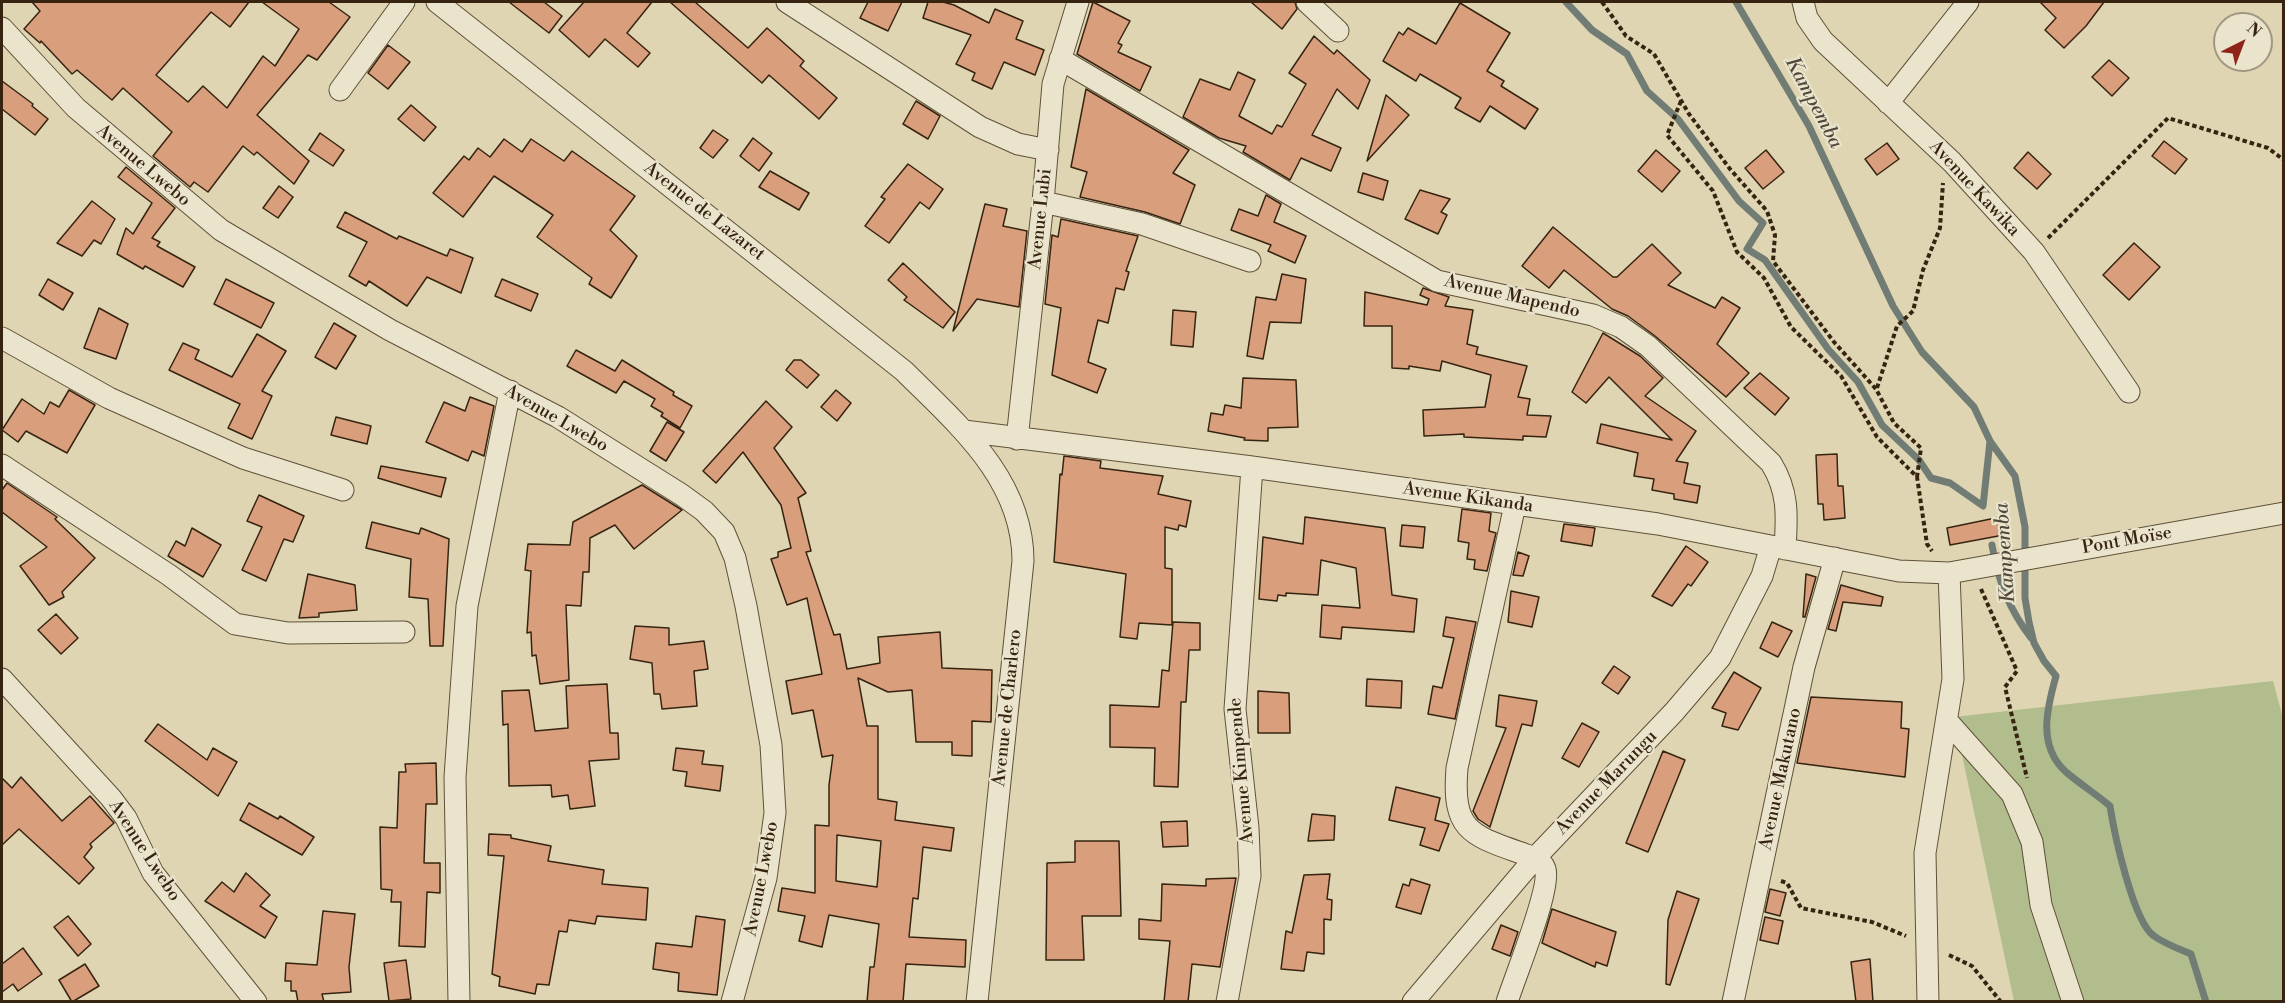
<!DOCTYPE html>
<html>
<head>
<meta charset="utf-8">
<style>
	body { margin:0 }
	#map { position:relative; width:2285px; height:1003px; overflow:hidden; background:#dfd5b2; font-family:"Libre Bodoni",serif }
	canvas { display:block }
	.frame { position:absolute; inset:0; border:3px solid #362411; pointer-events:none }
	.north { position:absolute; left:2213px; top:12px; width:60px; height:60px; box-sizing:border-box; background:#eae4cd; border:2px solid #a29782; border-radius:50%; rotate:42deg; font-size:16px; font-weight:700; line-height:24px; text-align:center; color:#362411 }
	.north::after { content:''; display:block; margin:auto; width:21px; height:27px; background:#8f2418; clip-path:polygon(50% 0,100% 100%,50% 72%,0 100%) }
</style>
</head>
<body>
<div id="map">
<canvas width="2285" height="1003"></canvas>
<div class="frame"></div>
<div class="north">N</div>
</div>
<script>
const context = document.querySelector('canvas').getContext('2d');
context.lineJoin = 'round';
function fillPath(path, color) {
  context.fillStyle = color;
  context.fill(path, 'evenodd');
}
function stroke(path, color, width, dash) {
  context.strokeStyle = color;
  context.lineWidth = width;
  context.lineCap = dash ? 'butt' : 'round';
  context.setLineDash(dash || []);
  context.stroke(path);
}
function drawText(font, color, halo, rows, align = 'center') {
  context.font = font + ' "Libre Bodoni",serif';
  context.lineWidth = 4.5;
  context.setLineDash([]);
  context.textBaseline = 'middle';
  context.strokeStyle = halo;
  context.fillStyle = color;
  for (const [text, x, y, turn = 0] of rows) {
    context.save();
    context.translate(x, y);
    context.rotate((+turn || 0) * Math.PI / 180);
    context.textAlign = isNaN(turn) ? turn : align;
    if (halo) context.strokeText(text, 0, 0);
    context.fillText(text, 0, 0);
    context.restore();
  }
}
const green = new Path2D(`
	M2273,681L2284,722L2283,1001H2014L1954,717Z`);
const stream = new Path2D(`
	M1566,2L1592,30L1627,54L1647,91L1678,119L1739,201L1763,223L1747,249L1765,260L1828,349L1858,382L1882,425L1919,460L1931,478L1950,483L1983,506L1990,441
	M1736,2L1809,126L1893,306L1922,352L1974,407L1990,441L2015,476L2025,527V598L2029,622L2034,643L2044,661L2056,676C2047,708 2037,746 2066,772C2080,784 2096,794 2110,806C2114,832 2133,922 2154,936C2165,944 2179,949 2191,954L2206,1002
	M1992,545C1998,581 2009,609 2031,638`);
const building = new Path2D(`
	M32,2H249L230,27L211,12L156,75L188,102L203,86L227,108L263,56L275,66L299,29L262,2H329L350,17L317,60L308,55L257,115L309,161L294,184L257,152L254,155L243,146L208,192L194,182L190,187L153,156L172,132L123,88L112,100L77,70L72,74L41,41L40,43L24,29L40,11Z
	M509,2H544L562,16L549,33Z
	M584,2H652L627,33L650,53L638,67L605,39L589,57L559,30Z
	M670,2H695L748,48L767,28L804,61L800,66L837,98L819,119L769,75L762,83Z
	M868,2H902L888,31L860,18Z
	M928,2H943L954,5L989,23L995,9L1023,21L1016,39L1044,50L1035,75L1004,62L992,89L972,80L975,73L956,64L971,35L923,18Z
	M1093,2L1130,21L1118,43L1122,45L1118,52L1151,67L1140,91L1077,54Z
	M1251,2H1295L1297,9L1282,29Z
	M2040,2H2104L2086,26L2064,48L2045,30L2056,18Z
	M1460,3L1510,33L1487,71L1504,81L1501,86L1538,109L1525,129L1490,106L1480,122L1455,108L1461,98L1420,74L1416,81L1383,61L1399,32L1403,35L1408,28L1436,44Z
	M1314,36L1334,54L1337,50L1370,80L1358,109L1337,89L1312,135L1341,148L1331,171L1301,158L1290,180L1243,152L1246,146L1219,138L1183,117L1200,79L1230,90L1238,72L1255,80L1239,116L1272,134L1277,125L1282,127L1306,84L1289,73Z
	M388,45L410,62L388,89L368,73Z
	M2109,60L2129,78L2112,96L2092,77Z
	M2,81L33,104L32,106L48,119L35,135L2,109Z
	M1086,89L1189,150L1173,173L1195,185L1180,224L1145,212L1080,197L1087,172L1071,167Z
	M1386,95L1409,115L1367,161L1377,126Z
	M916,101L940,116L928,139L903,124Z
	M411,105L436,127L424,141L398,119Z
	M713,130L728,140L713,158L700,148Z
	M320,133L344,150L333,166L309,150Z
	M753,138L772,153L759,171L740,156Z
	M504,139L522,152L531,139L564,161L572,151L635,196L610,230L637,256L611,298L589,284L592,278L537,237L553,215L494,176L463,217L433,193L464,156L469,160L478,148L490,157Z
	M2164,141L2187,159L2175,174L2152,156Z
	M1887,143L1899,159L1877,175L1865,159Z
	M1656,150L1680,171L1662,192L1638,171Z
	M1766,150L1784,172L1763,189L1745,168Z
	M2028,152L2051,174L2037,189L2014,168Z
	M908,164L943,189L929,209L920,202L889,243L865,226L885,199L881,197Z
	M126,167L175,208L152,238L160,242L157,246L195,267L183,287L145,266L143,269L117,254L126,228L133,234L152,203L118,177Z
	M770,171L809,193L799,210L759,187Z
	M1363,173L1388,181L1383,200L1358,192Z
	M279,186L293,197L278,218L263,208Z
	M1420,190L1450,199L1441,212L1447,215L1438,234L1405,219Z
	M1266,195L1281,204L1274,222L1306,236L1295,263L1268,251L1271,245L1231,230L1239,209L1258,216Z
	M92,201L115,219L101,244L94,240L82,256L57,243Z
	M985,204L1007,209L1003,226L1027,231L1019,307L977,299L953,331Z
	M345,212L397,239L399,236L447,256L450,249L473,258L461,293L427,277L407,306L369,281L366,286L349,276L367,242L337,227Z
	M1061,219L1138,236L1126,271L1129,272L1124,290L1116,288L1108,323L1098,320L1088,362L1106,369L1097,393L1052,375L1061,308L1045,304L1052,235L1058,237Z
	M1553,227L1613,277H1617L1652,244L1681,273L1668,285L1715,308L1722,297L1740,308L1717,344L1749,373L1726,397L1655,336L1628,316L1612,309L1564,270L1549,288L1522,266Z
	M2134,243L2160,267L2129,300L2103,275Z
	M903,263L955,312L943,328L904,300L907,297L888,280Z
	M1282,274L1306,279L1301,323L1270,322L1263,359L1247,356L1256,297L1276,300Z
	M48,279L73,293L63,310L39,295Z
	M226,279L274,303L261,328L214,304Z
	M502,279L538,294L531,311L495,296Z
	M1423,288L1449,297L1445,306L1473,310L1467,344L1478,347L1476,354L1527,366L1518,397L1530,399L1527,415L1551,416L1546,437L1523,436V440L1464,437V434L1424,436L1423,410L1485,407L1491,375L1442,361L1440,371L1409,366V369L1392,368V326H1364L1365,292L1427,305L1429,299L1420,295Z
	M99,308L128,324L116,359L84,348Z
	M1173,310L1196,312L1193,347L1171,345Z
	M334,323L356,336L336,369L315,357Z
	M1603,333L1640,356L1663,378L1645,396L1696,431L1676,461L1688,463L1684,483L1700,486L1697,503L1674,499V494L1652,490L1654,479L1634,476L1638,453L1597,443L1601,424L1672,440L1609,377L1586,403L1572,392Z
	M257,334L286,351L262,391L272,396L252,439L228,428L240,404L169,370L183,343L199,350L195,359L232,377Z
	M576,350L615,371L622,360L674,392L673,395L692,406L680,428L661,416L663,413L651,406L655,399L624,381L616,393L567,366Z
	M794,360H801L819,375L807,388L786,370Z
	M1760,373L1789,398L1775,415L1744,388Z
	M1243,378L1296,380L1298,427L1268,428V441L1244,440L1245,438L1208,431L1211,413L1223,415L1225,405L1241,408Z
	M69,390L95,405L67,453L26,431L18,442L2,430L22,399L44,414L50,402L59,407Z
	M836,390L851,403L837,421L821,407Z
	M470,397L494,406L484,456L472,451L468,461L426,442L444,402L465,411Z
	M766,401L792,427L774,448L806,493L798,498L811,551L806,552L834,635L840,634L847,669L880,663L878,637L940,632L942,668L992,670L991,722L972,721V756L952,755V742H916L912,690L888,692L858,678L867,726H878V799L897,802L895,820L954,828L951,851L923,847L918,899L913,898L909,937L966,940L965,967L906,964L903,1002H867L870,967H874L879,924L829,915L822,947L799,941L805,916L778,911L782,888L815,893V825L829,826V785L833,755L822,757L813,710L792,714L786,681L822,674L807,598L787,605L771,559L778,557V552L791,548L781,505L743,452L716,483L703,471ZM837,835L881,841L877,887L836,881Z
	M336,417L371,426L367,444L331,435Z
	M667,422L684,432L666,461L650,451Z
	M1837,454L1838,486H1843L1845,518L1824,520L1823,504H1818L1816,455Z
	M1064,456L1101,461L1100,468L1163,476L1158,494L1191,501L1186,527L1179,525L1178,530L1165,527V568L1172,569V625L1139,623L1137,639L1120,637L1126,574L1054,562L1060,474L1062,475Z
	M381,466L446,478L441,497L378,478Z
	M7,483L57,517L55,519L95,558L62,592L64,597L49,605L20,566L47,547L2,512V490Z
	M642,485L682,510L634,549L615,525L590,538L589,572H583L581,606L566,605L569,680L540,684L536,655L532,656L531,632L527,633L531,571L525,570L528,544L570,545L573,522Z
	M259,495L304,516L293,542L284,539L266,581L242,570L262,527L247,521Z
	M1462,509L1491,513L1489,531L1496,533L1487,571L1474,569L1475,560L1467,559L1469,543L1458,541Z
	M2005,516L2009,534L1950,545L1947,528Z
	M1305,517L1385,528L1392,595L1417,599L1414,632L1342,627L1341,639L1320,637L1322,605L1360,608L1356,568L1321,560L1318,595L1286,593V596L1278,595L1277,601L1259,599L1263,537L1303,544Z
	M372,522L419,534L421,528L449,539L443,646H430L428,599L409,597L411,559L366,548Z
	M1564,524L1595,528L1592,546L1561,541Z
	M1402,525L1425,527L1423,548L1400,546Z
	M192,528L221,545L203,577L168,556L176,541L185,546Z
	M1686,546L1708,562L1691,586L1688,584L1672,606L1652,596Z
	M1518,552L1529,556L1523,576L1513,575Z
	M308,574L355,585L357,610L319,613V617L299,618Z
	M1806,574L1816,577L1805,617H1803Z
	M1841,585L1883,597L1881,606L1843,602L1836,631L1828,629Z
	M1511,591L1539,597L1532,627L1508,622Z
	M56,614L78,638L61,654L38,630Z
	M1446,617L1476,622L1455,719L1428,714L1433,686L1442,688L1454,638L1443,636Z
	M1173,622L1200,623V650H1189L1186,702H1181L1178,787L1154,786L1155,748L1110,747V705L1159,707L1162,670L1169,671Z
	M1772,622L1792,631L1778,657L1760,648Z
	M635,626L669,628V645L704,641L708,669L694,671L697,706L662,709L660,694H654L652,663L630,659Z
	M1614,666L1630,677L1618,694L1602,683Z
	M1734,672L1761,688L1738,730L1722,726L1726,713L1712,708Z
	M1367,679L1402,681L1401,708L1366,706Z
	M607,684L610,733H618L619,759L589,761L595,806L570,809L568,795L552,797L551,785L509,786L508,724L503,725L502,691L529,690L535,731L568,728L566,686Z
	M1258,691L1289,693L1290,733H1258Z
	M1499,695L1537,701L1532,726L1522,724L1490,827L1478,819L1473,811L1506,728L1496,726Z
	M1811,697L1902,702L1901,728L1909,729L1905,777L1797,763Z
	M1582,723L1599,732L1579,767L1562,758Z
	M158,724L207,760L213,748L237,762L218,796L145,741Z
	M676,748L704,751L702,764L723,766L720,791L685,786L687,772L673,770Z
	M1663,751L1685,760L1648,852L1626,843Z
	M436,763L437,804H426L424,863H440V893L427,892L425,947L399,946L401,902H391L392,890L381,889L380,827L397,828L399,772H406L405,764Z
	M21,777L62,821L90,796L114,823L90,844L92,847L84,857L94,868L79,884L19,829L2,845V778L12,788Z
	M1396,787L1440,798L1435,820L1449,824L1439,851L1420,845L1425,828L1389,820Z
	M249,803L278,819L280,816L314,837L302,855L240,820Z
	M1312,814L1335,816L1334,840L1308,841Z
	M1187,821L1188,846L1163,847L1161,822Z
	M489,834L511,835V838L551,846L548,861L604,870L602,884L648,888L646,920L597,916L595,924L569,920L567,932L559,931L549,985L537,984L535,994L499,986L500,977L492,974L504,856L488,855Z
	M1075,841H1119L1121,916H1082L1084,960H1046L1047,863L1075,862Z
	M246,873L270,895L260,906L277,917L265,938L205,901L222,882L234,892Z
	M1330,874L1327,899L1332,900L1331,920L1324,919V954L1307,952L1304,971L1281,969L1286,931L1292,933L1304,875Z
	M1236,878L1220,967L1192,964L1188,1002H1164L1170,941L1139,939V919L1161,921L1162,884L1206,886V879Z
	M1411,879L1430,885L1421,914L1396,907L1403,884L1409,886Z
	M1770,889L1786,893L1780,916L1765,912Z
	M1677,891L1699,899L1670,985L1666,984L1668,920Z
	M1552,909L1616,932L1607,966L1596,962L1595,967L1542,943Z
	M323,911L355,914L349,967L351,992L322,994L324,1002H298L296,991H291V981H285L286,963L317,965Z
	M68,916L91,944L78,956L54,927Z
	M696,916L725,920L717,995L678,991L679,973L653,969L656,943L692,947Z
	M1765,917L1783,921L1778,944L1760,940Z
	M1501,925L1518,932L1510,956L1492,949Z
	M23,948L42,974L18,991L13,984L2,992V964Z
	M1870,959L1873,1002H1856L1851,962Z
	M406,960L411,999L389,1001L384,963Z
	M85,964L99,986L72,1002L59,980Z`);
const path = new Path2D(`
	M1602,2L1626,36L1654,54L1689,114L1730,169L1767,211L1775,235L1773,261L1834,342L1876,389L1894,423L1921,448L1917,477
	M1681,101L1667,135L1713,191L1737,252L1764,278L1791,327L1841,376L1877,437L1917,477L1927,544L1932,551
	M2048,238L2168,118L2268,148L2284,160
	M1877,388L1897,326L1913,311L1923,270L1940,228L1943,183
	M1981,589L2017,671L2005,687L2027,778
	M1781,881L1787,883L1801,908L1872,922L1906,936
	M1949,955L1972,966L2001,1002`);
const street = new Path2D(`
	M437,2L904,371C958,425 1023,479 1023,561L977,1002
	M787,2L980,127L1018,144L1048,150
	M1307,2L1338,31
	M1803,2L1807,18L1823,41L1952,162L2034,252L2129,392
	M2,28L76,108L221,230L390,330L558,417L682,495L704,511L724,532L735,558L746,606L771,745L775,813L766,878L732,1002
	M1060,59L1437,281L1593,315L1621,327L1648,346L1771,463C1789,492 1787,516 1785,549
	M340,90L404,2
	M1888,103L1968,2
	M1043,202L1142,224L1250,261
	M2,338L109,398L243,458L343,490
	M964,431L1252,467L1658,524L1899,571L1949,573L2284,513
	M1017,439L1043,202L1053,84L1078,2
	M2,465L169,575L235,624L288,633L404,632
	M2,679L111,798L126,818L153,873L256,1002
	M1948,722L2012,794L2032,842L2041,905L2073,1002
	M459,1002L455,777L467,606L510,391
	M1227,1002L1250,876L1248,828L1235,709L1252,467
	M1413,1002L1535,858L1674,712L1720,658L1762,576L1771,546
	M1507,1002C1514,979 1552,887 1545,869C1542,860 1532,857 1524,854C1470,835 1452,831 1457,768L1515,505
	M1733,1002L1804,667L1835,558
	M1928,1002L1925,853L1953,679L1949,573`);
const streetNames = [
	["Avenue Lwebo",143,166,40],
	["Avenue Kawika",1974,189,47],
	["Avenue de Lazaret",704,212,38],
	["Avenue Lubi",1041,219,-84],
	["Avenue Mapendo",1512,297,13],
	["Avenue Lwebo",556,419,30],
	["Avenue Kikanda",1468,498,8],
	["Pont Moïse",2127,541,-10],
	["Avenue de Charlero",1008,708,-84],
	["Avenue Kimpende",1242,771,-95],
	["Avenue Makutano",1781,779,-78],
	["Avenue Marungu",1607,783,-46],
	["Avenue Lwebo",144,851,57],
	["Avenue Lwebo",762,879,-79]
];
const waterNames = [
	["Kampemba",1813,103,62],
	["Kampemba",2006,553,-94]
];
fillPath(green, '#b1bd8d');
stroke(stream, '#717c75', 7);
fillPath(building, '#d99f7d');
stroke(building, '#362411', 1.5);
stroke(street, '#605039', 23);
stroke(path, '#362411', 4, [4.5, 3]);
stroke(street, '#eae4cd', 21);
drawText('18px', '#362411', '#eae4cd', streetNames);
drawText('italic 20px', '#4f483b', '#eae4cd', waterNames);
</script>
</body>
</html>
